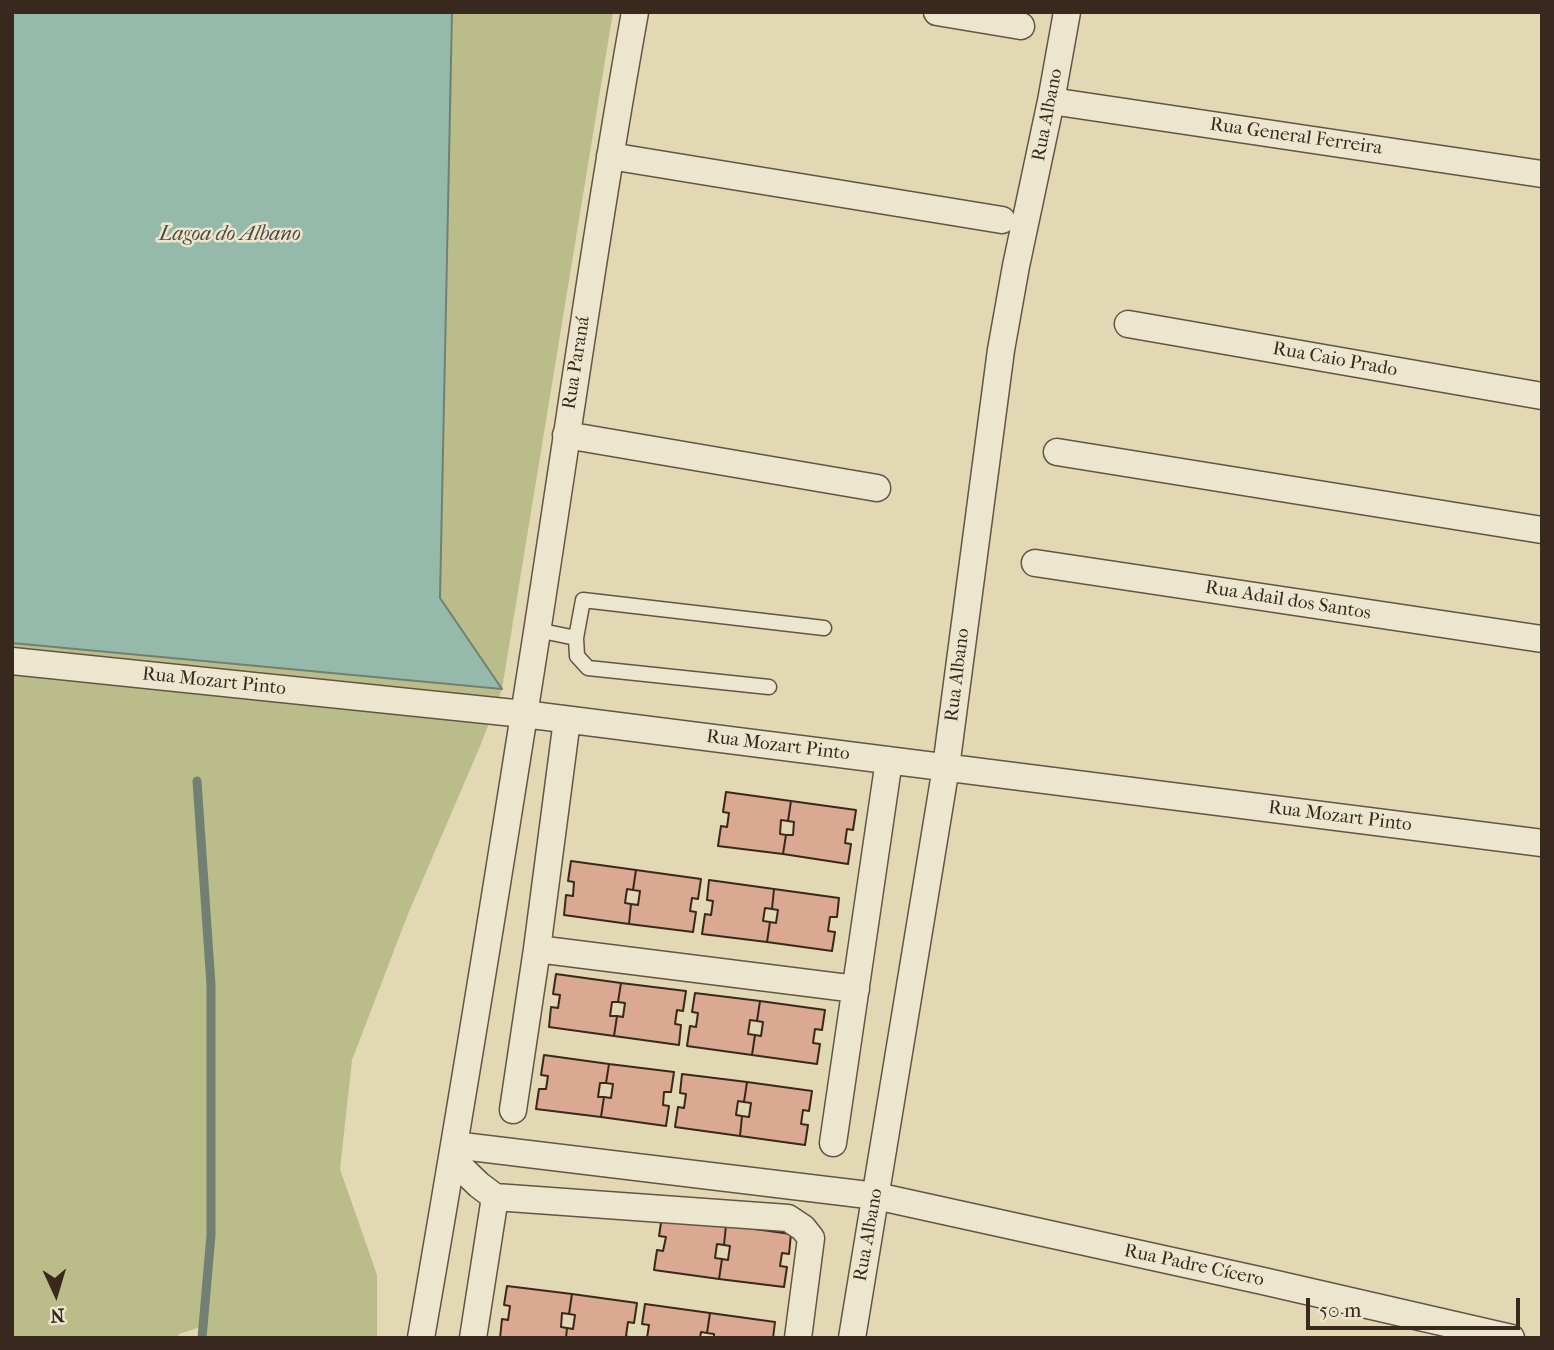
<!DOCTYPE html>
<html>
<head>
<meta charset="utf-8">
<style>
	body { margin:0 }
	#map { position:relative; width:1554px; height:1350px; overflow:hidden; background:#e3d8b4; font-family:"IM FELL French Canon",serif }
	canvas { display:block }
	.frame { position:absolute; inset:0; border:14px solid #39281e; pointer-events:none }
	.north { position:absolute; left:21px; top:1259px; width:70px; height:70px; -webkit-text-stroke:5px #ede6ce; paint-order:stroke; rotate:176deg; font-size:19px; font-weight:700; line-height:28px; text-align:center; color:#39281e }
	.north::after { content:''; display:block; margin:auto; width:24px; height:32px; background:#39281e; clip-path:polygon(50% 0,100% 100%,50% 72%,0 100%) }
	.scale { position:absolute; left:1306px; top:1298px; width:214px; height:32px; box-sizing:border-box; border:4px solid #39281e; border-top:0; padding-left:9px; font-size:21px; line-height:24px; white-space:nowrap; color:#39281e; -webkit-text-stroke:5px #ede6ce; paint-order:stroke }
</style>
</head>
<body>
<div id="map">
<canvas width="1554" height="1350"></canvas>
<div class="frame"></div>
<div class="north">N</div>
<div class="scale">50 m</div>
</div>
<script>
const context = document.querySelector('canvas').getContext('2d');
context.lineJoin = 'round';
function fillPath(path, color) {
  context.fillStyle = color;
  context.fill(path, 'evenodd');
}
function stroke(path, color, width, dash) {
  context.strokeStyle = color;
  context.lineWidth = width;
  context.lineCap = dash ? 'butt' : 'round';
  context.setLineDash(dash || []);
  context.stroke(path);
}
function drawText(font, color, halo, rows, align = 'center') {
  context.font = font + ' "IM FELL French Canon",serif';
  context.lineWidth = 5;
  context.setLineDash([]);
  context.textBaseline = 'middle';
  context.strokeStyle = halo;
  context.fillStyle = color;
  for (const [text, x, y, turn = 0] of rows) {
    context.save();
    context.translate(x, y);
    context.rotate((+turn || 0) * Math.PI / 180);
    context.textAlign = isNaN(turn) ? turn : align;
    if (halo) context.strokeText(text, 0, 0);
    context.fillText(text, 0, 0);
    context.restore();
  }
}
const green = new Path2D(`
	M452,12H613L502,689L481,744L408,914L352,1060L340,1169L377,1275V1338H205L204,1326L179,1334L178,1338H12V643L501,689L440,598Z`);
const water = new Path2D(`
	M12,12H452L440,598L502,689L12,643Z`);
const stream = new Path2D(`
	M197,781L211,985V1235L202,1338`);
const building = new Path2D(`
	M726,792L791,801L788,821L781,820L780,834L786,835L783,854L718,846L721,826L727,827L729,813L723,812Z
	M791,801L856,810L853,830L847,829L845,843L851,844L848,864L783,854L786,835H793L794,822L788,821Z
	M571,861L636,870L633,890L627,889L625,903L631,904L629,924L564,915L566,895L573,896L574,882L568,881Z
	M636,870L701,879L698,899L692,898L690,911L696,912L693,932L629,924L631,904L638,905L640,891L633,890Z
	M709,880L774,889L772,909L765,908L763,921L770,922L767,942L702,934L705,914L711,915L713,901L707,900Z
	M774,889L839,898L837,917H830L828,931L835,932L832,951L767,942L770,922L776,923L778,910L772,909Z
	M556,974L621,983L618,1002H612L610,1016H617L614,1036L549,1027L551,1007L558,1008L560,995L553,994Z
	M621,983L686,991L683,1011L677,1010L675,1024L681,1025L679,1045L614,1036L617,1016L623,1017L625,1003L618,1002Z
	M695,993L760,1001L757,1021L750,1020L748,1034L755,1035L752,1055L687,1046L690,1026L696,1027L698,1013L692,1012Z
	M760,1001L825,1010L822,1030L815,1029L813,1043L820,1044L817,1064L752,1055L755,1035L761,1036L763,1022L757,1021Z
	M544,1055L609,1064L606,1083H600L598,1097H604L601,1117L536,1109L539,1089H546L548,1076L541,1075Z
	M609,1064L674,1072L671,1092H664L663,1105L669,1106L666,1126L601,1117L604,1097L611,1098L613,1084L606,1083Z
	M682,1074L747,1082L744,1102L738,1101L736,1115L742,1116L740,1136L675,1127L678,1107L684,1108L686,1094L680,1093Z
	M747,1082L812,1091L809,1111L803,1110L801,1124L808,1125L805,1145L740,1136L742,1116L749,1117L751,1103L744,1102Z
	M662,1216L726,1225L724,1245L717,1244L715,1258L722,1259L719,1279L654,1270L657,1250L663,1251L666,1237L659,1236Z
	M726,1225L791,1234L789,1254L782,1253L780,1266L787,1267L784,1287L719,1279L722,1259L728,1260L730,1246L724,1245Z
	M507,1286L572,1294L569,1314L562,1313L561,1327L567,1328L566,1338H500L502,1319L508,1320L510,1306L504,1305Z
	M572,1294L637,1303L634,1323L628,1322L626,1336L632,1338H566L567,1328L573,1329L575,1315L569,1314Z
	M645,1304L710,1313L707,1333L701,1332L700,1338H647L649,1325L642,1324Z
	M710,1313L775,1322L773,1338H714V1334L707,1333Z`);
const lane = new Path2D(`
	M537,630L576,638
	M769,687L588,668L577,656L576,638L583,600L824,628`);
const street = new Path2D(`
	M937,12L1021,26
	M1051,101L1542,174
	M610,156L1002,220
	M1128,324L1542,396
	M566,435L877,488
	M1057,452L1542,530
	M1035,563L1542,639
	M12,661L524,714L1542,843
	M537,949L856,989
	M513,1110L537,949L567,720
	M833,1143L889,760
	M454,1145L876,1196L1263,1281L1511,1338
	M452,1159L479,1185L495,1197L473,1338
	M495,1197L788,1218L803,1228L811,1238L798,1338
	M421,1338C462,1103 500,868 537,632C569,425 598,218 635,12
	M852,1338L946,767L1001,350L1016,266L1051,101L1067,12`);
const streetNames = [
	["Rua Albano",1048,115,-79],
	["Rua General Ferreira",1296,137,8],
	["Rua Caio Prado",1335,360,10],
	["Rua Paraná",577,363,-81],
	["Rua Adail dos Santos",1288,601,9],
	["Rua Albano",958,675,-83],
	["Rua Mozart Pinto",214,682,6],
	["Rua Mozart Pinto",778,746,7],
	["Rua Mozart Pinto",1340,817,7],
	["Rua Albano",869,1235,-80],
	["Rua Padre Cícero",1194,1266,12]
];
const waterNames = [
	["Lagoa do Albano",230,235]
];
fillPath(green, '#babd89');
fillPath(water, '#95baac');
stroke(water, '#708073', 2);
stroke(stream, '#708073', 9);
fillPath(building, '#dba891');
stroke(building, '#39281e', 2);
stroke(lane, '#645444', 17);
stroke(street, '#645444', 29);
stroke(lane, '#ede6ce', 14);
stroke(street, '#ede6ce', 26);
drawText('19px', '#39281e', '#ede6ce', streetNames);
drawText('italic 21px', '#504c42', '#ede6ce', waterNames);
</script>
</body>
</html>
